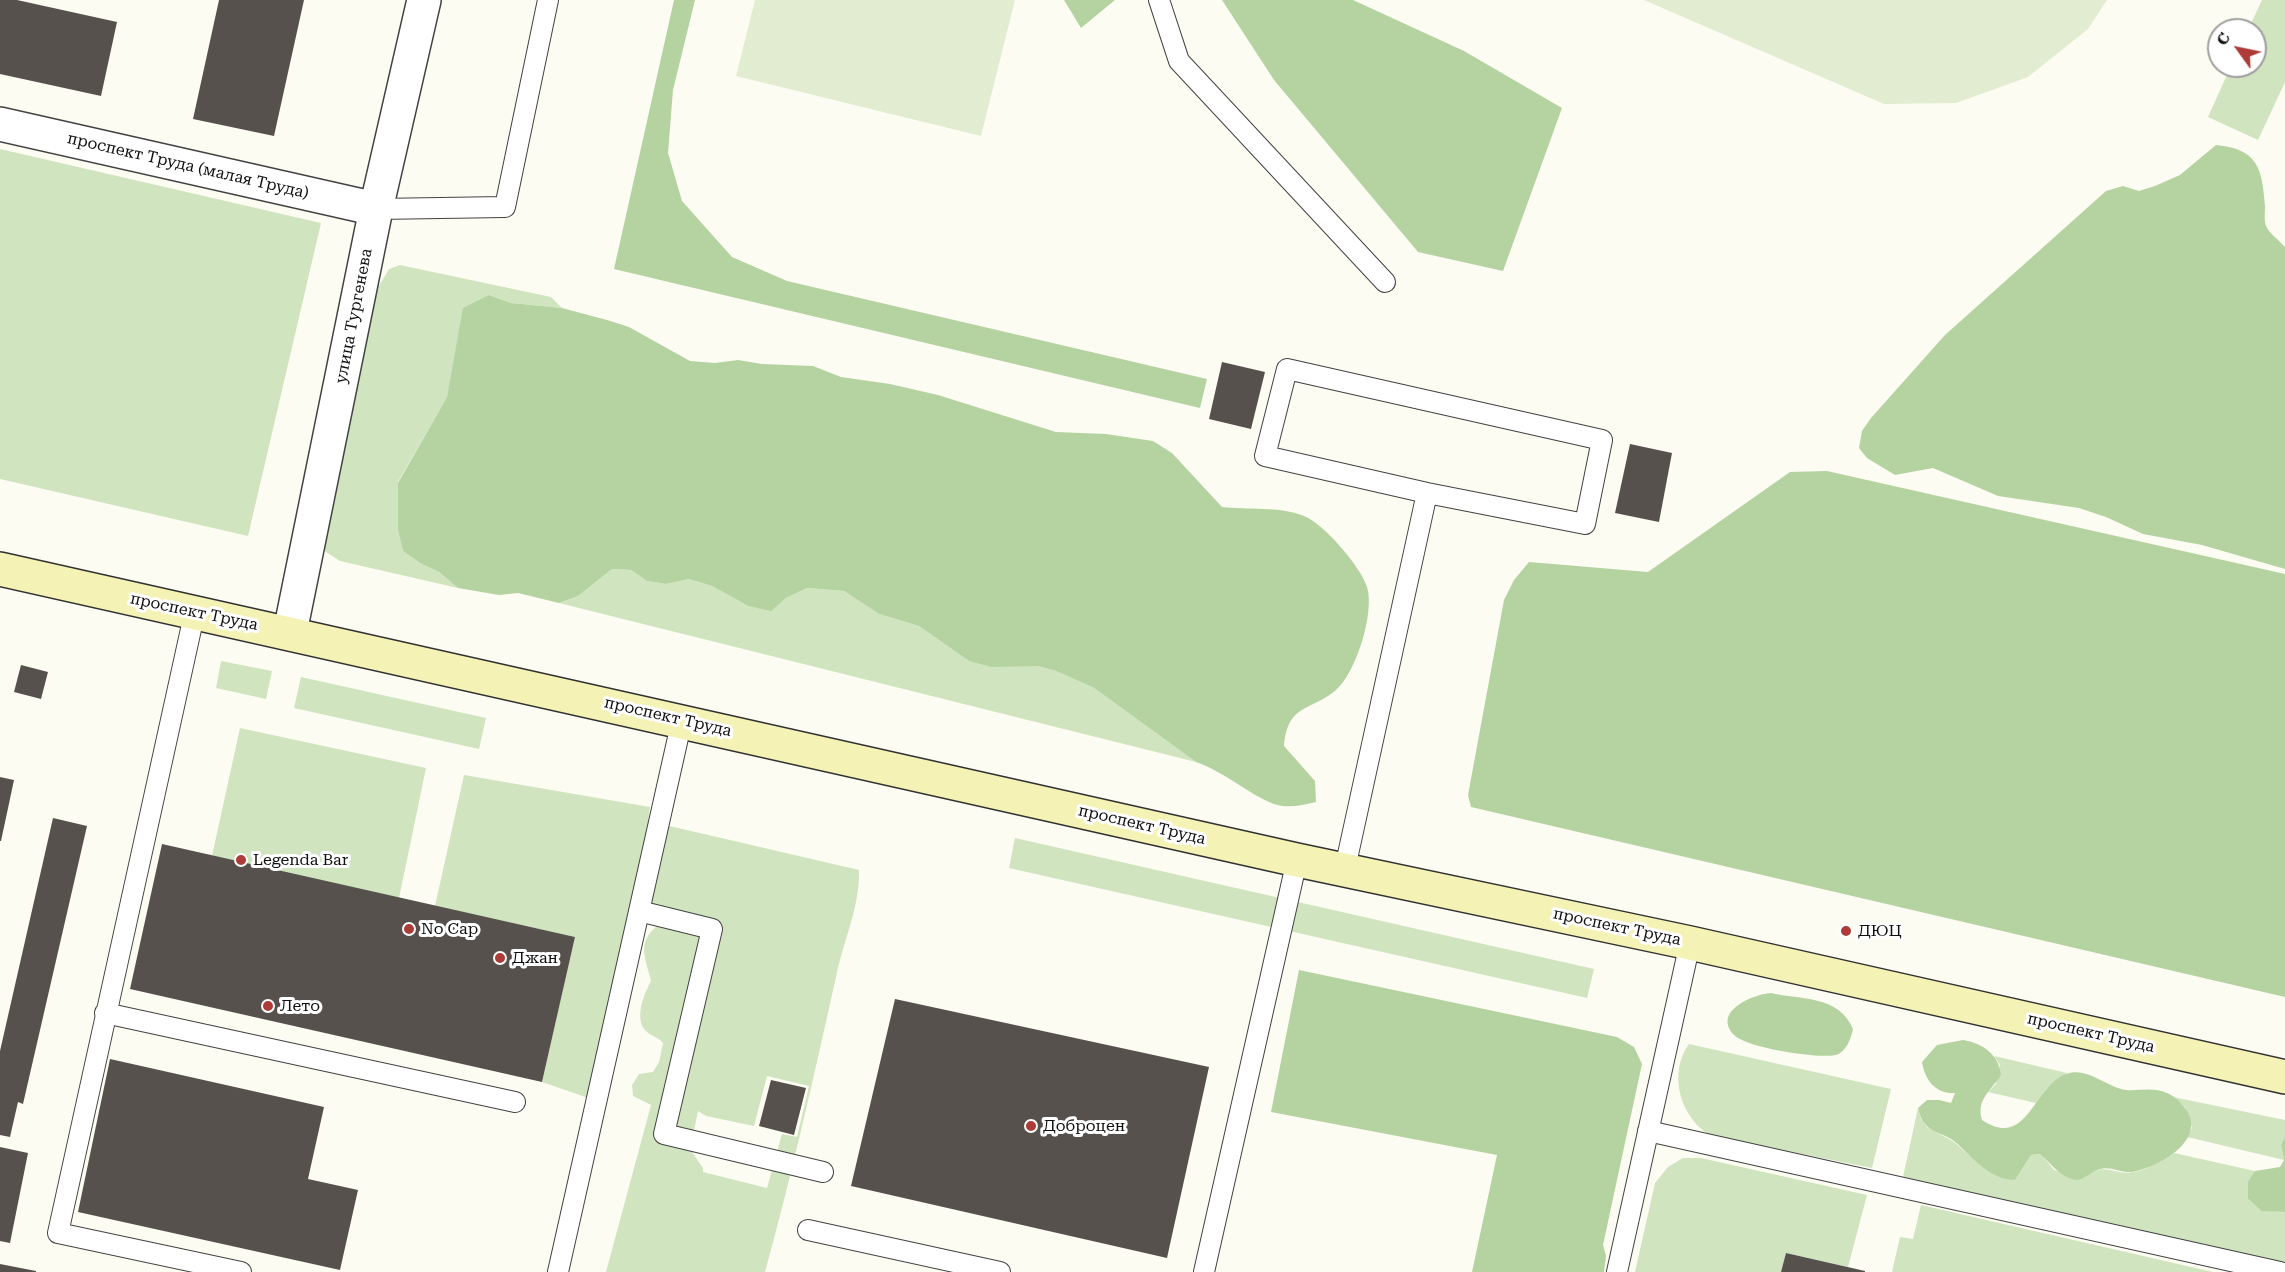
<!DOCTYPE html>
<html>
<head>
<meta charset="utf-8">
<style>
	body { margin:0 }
	#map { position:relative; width:2285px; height:1272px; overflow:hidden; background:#fdfcf2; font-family:"Roboto Serif",serif }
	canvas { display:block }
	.north { position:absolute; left:2207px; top:18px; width:60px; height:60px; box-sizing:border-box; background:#fff; border:2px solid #9f9f9f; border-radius:50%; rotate:303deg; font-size:16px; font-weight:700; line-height:24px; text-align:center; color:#0f0f0f }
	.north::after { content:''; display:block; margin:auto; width:21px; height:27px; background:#ad3b38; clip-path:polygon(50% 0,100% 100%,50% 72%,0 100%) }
</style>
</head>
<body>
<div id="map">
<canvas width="2285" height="1272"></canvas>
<div class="north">С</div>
</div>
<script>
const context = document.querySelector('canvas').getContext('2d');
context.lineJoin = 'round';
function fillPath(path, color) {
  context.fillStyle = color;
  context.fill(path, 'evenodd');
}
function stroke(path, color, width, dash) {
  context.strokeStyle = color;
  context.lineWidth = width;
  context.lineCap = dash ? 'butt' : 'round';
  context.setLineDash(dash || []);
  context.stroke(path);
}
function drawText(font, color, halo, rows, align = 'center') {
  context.font = font + ' "Roboto Serif",serif';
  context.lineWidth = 6;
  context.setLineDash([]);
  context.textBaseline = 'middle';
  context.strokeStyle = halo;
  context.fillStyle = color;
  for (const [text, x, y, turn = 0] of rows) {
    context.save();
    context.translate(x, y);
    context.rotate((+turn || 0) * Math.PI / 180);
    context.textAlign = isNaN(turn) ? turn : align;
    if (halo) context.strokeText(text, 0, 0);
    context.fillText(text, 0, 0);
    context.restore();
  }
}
const green = new Path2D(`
	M2262,0H2285V82L2258,140L2208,117L2231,66H2255V30H2248Z
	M0,149L321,223L248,536L0,479Z
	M400,265L551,297L562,308L511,303L489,295L456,354L447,397L398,482V530L403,551L420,563L439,572L458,588L340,561L323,550L376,291L389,269Z
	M612,569L631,570L647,581L666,584L689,579L712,586L748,606L771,610L786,598L807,588L844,591L879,614L919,626L969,661L1038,666L1056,671L1094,688L1196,762L559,603L578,596Z
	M221,661L272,671L266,699L216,688Z
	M301,677L486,718L479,749L294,708Z
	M240,728L426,768L399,898L212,856Z
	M464,775L650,807L648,821L859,870C860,908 843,941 836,977C814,1076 792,1174 765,1272H606L651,1105L633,1096L632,1085L639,1074L653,1072L659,1062L663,1043C658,1037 653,1037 647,1032C633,1020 644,994 651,981C646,959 636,943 657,926L703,937L713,925L635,910L594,1100L542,1082L575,937L435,906ZM767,1076L809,1086L797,1137L782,1134L767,1188L703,1172V1168L690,1149L698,1111L706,1116L754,1126Z
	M1015,838L1594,969L1587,998L1009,868Z
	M1689,1044L1891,1089L1872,1168L1712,1136C1681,1120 1667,1074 1689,1044Z
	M1994,1056L2067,1073L2047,1088L2036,1103L1988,1092L1996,1084L2000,1065Z
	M2173,1097L2285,1120V1137L2281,1145L2284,1160L2187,1137L2192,1128L2185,1107Z
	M1918,1108L1921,1119L1927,1127L1954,1142L1969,1155L2015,1180L2031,1155L2041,1154L2054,1170L2084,1178C2105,1160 2112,1176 2134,1172C2149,1169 2161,1161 2174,1153L2255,1171L2248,1199C2257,1209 2272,1212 2285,1212V1265L1903,1177Z
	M1683,1158H1701L1867,1195L1848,1267L1786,1253L1781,1272H1635L1655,1183L1668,1167Z
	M1921,1205L2213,1272H1892L1900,1237L1913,1239Z`);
const forest = new Path2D(`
	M674,0H695L673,90L668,153L682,201L732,257L787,281L1207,379L1200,408L614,269Z
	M1064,0H1115L1081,28Z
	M1222,0H1353L1464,51L1562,108L1503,271L1418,252L1274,80Z
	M2216,145C2258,149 2262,168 2265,206C2265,212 2264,221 2266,226C2269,233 2280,241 2285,247V569L2202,545L2143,534L2106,517L2079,508L1998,496L1933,468L1895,475L1867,458L1859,448L1862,431L1871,418L1945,335L2106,191L2123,186L2139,191L2155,186L2180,175Z
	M489,295L511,303L562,308L607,320L629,327L690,361L715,363L738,360L762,364L813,366L841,377L890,384L938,395L1056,432L1106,434L1153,441L1172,453L1222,507C1248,510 1279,506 1304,516C1323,523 1361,567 1367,587C1375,612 1356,673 1336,690C1310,712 1288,703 1284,746L1315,781L1316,802C1302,805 1288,809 1274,804C1248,794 1225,772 1196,762L1094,688L1056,671L1038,666L992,667L969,661L919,626L879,614L844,591L807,588L786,598L771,611L748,606L712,586L689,579L666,584L647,581L631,570L612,569L578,596L559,603L518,593L499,595L458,588L439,572L420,563L403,551L398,530V483L447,397L463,308Z
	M1827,471L2285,574V997L1471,807L1468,795L1504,600L1514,580L1529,562L1648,572L1790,472Z
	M1299,970L1617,1037L1634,1047L1642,1064L1603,1245L1606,1256L1604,1272H1472L1497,1155L1271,1112Z
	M1771,993C1801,1000 1839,995 1853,1029C1851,1039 1846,1052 1836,1055C1818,1059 1745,1048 1733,1034C1713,1010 1755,994 1771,993Z
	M1963,1040C1983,1043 1999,1055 2001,1075C1991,1091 1976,1099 1982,1120C2028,1150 2032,1087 2066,1074C2087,1066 2106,1087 2126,1090C2140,1091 2154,1087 2167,1093C2174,1096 2183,1104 2187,1111C2206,1142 2156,1168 2132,1172C2121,1173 2110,1166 2100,1169C2090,1171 2084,1183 2072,1179C2057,1174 2052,1164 2040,1154L2031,1155L2015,1180C1988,1179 1973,1157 1954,1141C1945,1134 1933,1133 1926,1125C1921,1120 1920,1115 1918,1108L1927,1100H1939L1951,1103L1955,1093C1936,1094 1925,1081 1922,1062L1937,1045Z
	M2285,1137V1212L2262,1211L2248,1199V1182L2255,1171L2280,1167L2284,1160L2281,1145Z`);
const pitch = new Path2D(`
	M755,0H1015L981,136L736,76Z
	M1644,0H2107L2088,29L2028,77L1956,103L1884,104Z`);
const building = new Path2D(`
	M0,0H17L117,22L101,96L0,74Z
	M219,0H304L274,136L193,119Z
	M1222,362L1265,372L1251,429L1209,419Z
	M1630,444L1672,453L1659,522L1615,513Z
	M21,665L48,672L41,699L14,692Z
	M0,777L14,780L1,841H0Z
	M53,818L87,826L23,1104L18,1102L10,1137L0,1135V1051Z
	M162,844L575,937L542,1082L130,989Z
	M895,999L1209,1067L1167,1258L851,1186Z
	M110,1059L324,1107L308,1179L358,1190L340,1270L78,1212Z
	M771,1080L806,1088L794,1135L759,1126Z
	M0,1147L28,1153L10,1243L0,1241Z
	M1786,1253L1865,1271V1272H1781Z
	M0,1264L36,1271V1272H0Z`);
const service = new Path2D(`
	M1159,0L1179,61L1385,282
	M376,209L505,207L548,0
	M1287,369L1602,440L1585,524L1427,493L1265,456Z
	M195,611L58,1233L241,1272
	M1345,868L1427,493
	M639,911L712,929L664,1134L823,1172
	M105,1013L515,1102
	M1648,1131L2280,1272
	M808,1230L1000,1272
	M558,1272L682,720
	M1204,1272L1297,860
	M1617,1272L1690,943`);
const minor = new Path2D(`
	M0,124L376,209
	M290,632L376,209L424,0`);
const secondary = new Path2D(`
	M0,569L1297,860L1690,943L2285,1077`);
const markers = [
	[241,860,6,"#ad3b38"],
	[409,929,6,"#ad3b38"],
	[1846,931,6,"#ad3b38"],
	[500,958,6,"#ad3b38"],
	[268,1006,6,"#ad3b38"],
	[1031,1126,6,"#ad3b38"]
];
const streetNames = [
	["проспект Труда (малая Труда)",188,166,13],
	["улица Тургенева",354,316,-79],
	["проспект Труда",194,612,12],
	["проспект Труда",668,717,13],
	["проспект Труда",1142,825,13],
	["проспект Труда",1617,927,12],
	["проспект Труда",2091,1033,13]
];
const poiNames = [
	["Legenda Bar",253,860],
	["No Cap",421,929],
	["ДЮЦ",1858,931],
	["Джан",512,958],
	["Лето",280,1006],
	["Доброцен",1043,1126]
];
fillPath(green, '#d0e4bf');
fillPath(forest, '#b4d3a1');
fillPath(pitch, '#e1ecd0');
fillPath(building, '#56514c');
stroke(service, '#424242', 22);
stroke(minor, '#424242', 36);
stroke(secondary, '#313131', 36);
stroke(service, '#fff', 20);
stroke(minor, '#fff', 33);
stroke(secondary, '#f5f2b6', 33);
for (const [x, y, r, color] of markers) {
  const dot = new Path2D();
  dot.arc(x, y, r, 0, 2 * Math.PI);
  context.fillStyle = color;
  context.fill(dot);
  stroke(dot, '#fff', 2);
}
drawText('16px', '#0f0f0f', '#fff', streetNames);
drawText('16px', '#0f0f0f', '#fff', poiNames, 'left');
</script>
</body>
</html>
